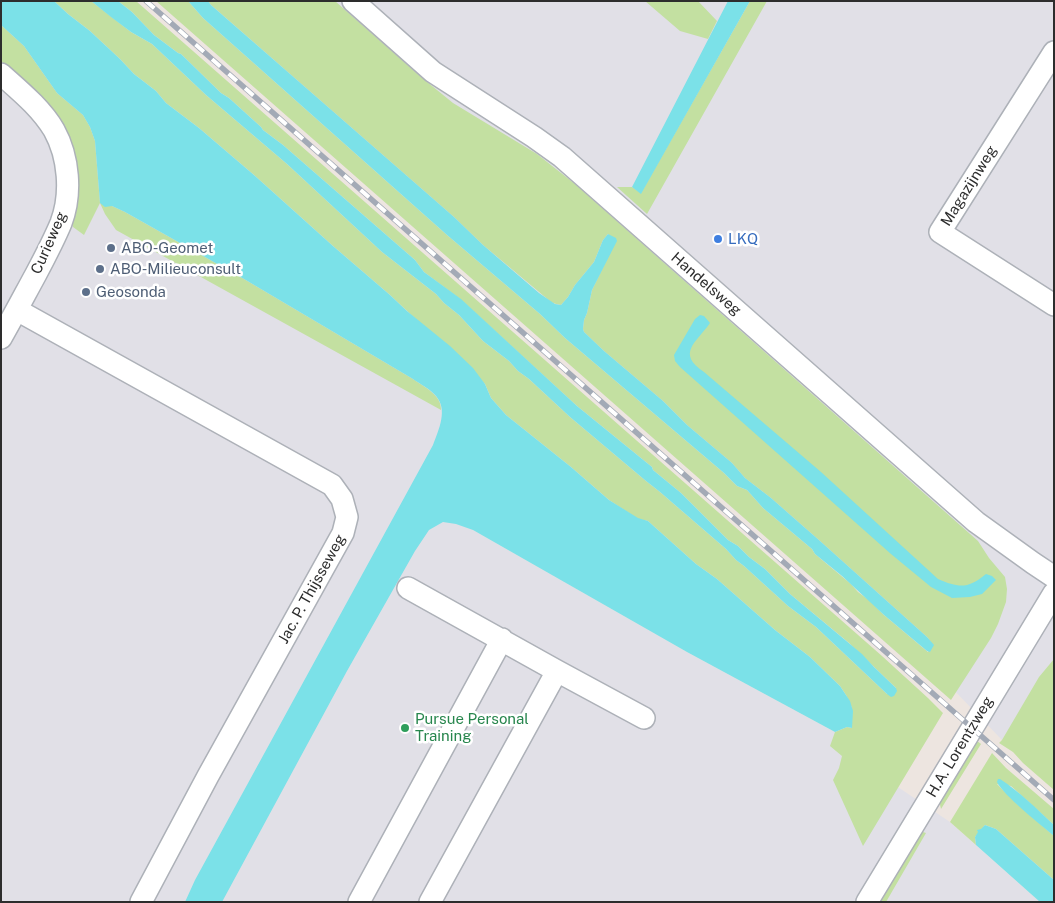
<!DOCTYPE html>
<html>
<head>
<meta charset="utf-8">
<style>
	body { margin:0 }
	#map { position:relative; width:1055px; height:903px; overflow:hidden; background:#ede5e0; font-family:"Public Sans",sans-serif }
	canvas { display:block }
	.frame { position:absolute; inset:0; border:2px solid #2d2d2d; pointer-events:none }
</style>
</head>
<body>
<div id="map">
<canvas width="1055" height="903"></canvas>
<div class="frame"></div>
</div>
<script>
const context = document.querySelector('canvas').getContext('2d');
context.lineJoin = 'round';
function fillPath(path, color) {
  context.fillStyle = color;
  context.fill(path, 'evenodd');
}
function stroke(path, color, width, dash) {
  context.strokeStyle = color;
  context.lineWidth = width;
  context.lineCap = dash ? 'butt' : 'round';
  context.setLineDash(dash || []);
  context.stroke(path);
}
function drawText(font, color, halo, rows, align = 'center') {
  context.font = font + ' "Public Sans",sans-serif';
  context.lineWidth = 5;
  context.setLineDash([]);
  context.textBaseline = 'middle';
  context.strokeStyle = halo;
  context.fillStyle = color;
  for (const [text, x, y, turn = 0] of rows) {
    context.save();
    context.translate(x, y);
    context.rotate((+turn || 0) * Math.PI / 180);
    context.textAlign = isNaN(turn) ? turn : align;
    if (halo) context.strokeText(text, 0, 0);
    context.fillText(text, 0, 0);
    context.restore();
  }
}
const industrial = new Path2D(`
	M208,1H1054V743L1002,740L949,685L930,652Z
	M1,6L466,399L473,530L687,652L835,732L874,771L950,822L1040,902H1Z`);
const green = new Path2D(`
	M54,1H91L131,32L152,44L206,95L287,164L382,252L436,294L444,303L459,315L483,341L509,361L518,371L529,379L570,417L646,481L660,492L726,549L736,560L744,566L788,606L816,627L887,694L896,688L849,643L790,594L765,569L749,557L738,546L728,540L681,493L653,470L652,467L577,406L460,299L424,272L415,260L283,145L263,130L261,127L229,98L221,93L181,54L178,53L154,35L132,12L118,1H136L882,656L928,698L943,713L863,846L833,780L839,768L842,756L830,746L835,732L847,727L852,728V708L846,695L840,686L810,657L775,630L717,579L696,564L648,521L638,519L609,500L571,467L506,415L491,398L485,384L390,295L333,246L254,175L199,128L166,103L156,91L134,74L120,59L90,31L68,14Z
	M156,1H188L203,18L447,235L540,314L565,338L724,473L737,486L747,490L763,508L812,549L815,554L851,584L858,592L869,600L884,615L928,652L931,642L927,637L820,541L771,498L745,478L732,463L687,425L663,401L604,351L584,332L583,329L584,320L587,313L592,290L616,241L608,234L603,240L594,262L575,285L568,297L561,305L556,304L551,302L483,245L454,217L211,5L208,1H335L421,77L453,103L537,154L575,184L978,541L989,558L1005,577L1007,589L1006,602L998,624L991,638L951,700Z
	M645,1H698L717,21L708,39L680,31Z
	M750,1H767L647,214L617,187H632L641,193Z
	M1,25L24,46L57,93L83,115L90,127L95,141L100,203L112,206L125,212L244,279L413,379C424,387 442,395 441,410L116,230L105,214L100,203L84,235L73,227L36,92L1,61Z
	M1054,659V790L1023,763L1013,752L999,743L1002,740L1039,677Z
	M976,740L981,744L941,809L939,800Z
	M992,753L1006,768L1054,809V825L1011,786L997,784L1014,801L1054,836V880L996,829L985,825L975,837L976,845L950,822Z
	M923,832L926,833L886,902H879L920,833Z`);
const water = new Path2D(`
	M1,1H54L68,14L90,31L120,59L134,74L156,91L166,103L199,128L254,175L333,246L390,295L407,311L450,346L473,368L485,384L491,398L506,415L571,467L609,500L638,518L648,521L696,564L717,579L775,630L810,657L840,686L850,701L853,711L852,728L847,727L835,732L687,652L473,530L456,524L443,522L429,530L415,551L347,671L222,902H185L195,880L433,445C439,429 448,410 436,396C430,389 420,384 413,379L244,279L125,212L112,206L105,207L100,203L95,141L90,127L83,115L57,93L24,46L1,25Z
	M91,1H118L132,12L154,35L178,53L181,54L221,93L229,98L261,127L263,130L283,145L415,260L424,272L461,299L577,406L652,467L653,470L681,493L728,540L738,546L749,557L765,569L790,594L862,654L874,667L896,688L897,691L894,696L891,697L887,694L816,627L788,606L744,566L736,560L726,549L660,492L646,481L570,417L529,379L518,371L509,361L483,341L459,315L444,303L436,294L382,252L287,164L206,95L152,44L131,32L111,17Z
	M188,1H208L211,5L454,217L483,245L539,293L555,304L561,305L568,297L575,285L594,262L603,240L608,234L616,238L617,241L592,290L587,313L584,320L583,329L584,332L604,351L663,401L687,425L732,463L745,478L771,498L820,541L927,637L934,645L930,652L927,651L884,615L842,576L815,554L812,549L763,508L747,490L737,486L724,473L565,338L540,314L447,235L203,18Z
	M728,1H750L641,194L632,187Z
	M700,315L704,316L710,323C696,343 676,353 704,372L821,472L938,579C959,588 968,589 986,574L992,576L996,580L982,594L970,597L952,598L931,587L891,554L680,367L675,361L674,355L695,319Z
	M998,779H1000C1020,792 1037,809 1054,825V836C1041,825 1003,795 997,782Z
	M985,825L996,829L1054,880V902H1040L976,845L975,837L978,832L977,830L981,829Z`);
const minor = new Path2D(`
	M353,1L433,72L534,137L562,157L976,522L1033,563L1054,577
	M1054,52L940,232L1054,305
	M1,74C20,91 41,108 54,130C69,157 72,194 61,223C54,240 45,257 36,274C24,296 13,317 1,338
	M17,310L332,485L342,499L347,517L343,533L208,776L141,902
	M408,588L557,671L644,718
	M359,902L502,639
	M430,902L557,671
	M867,902L1054,593`);
const rail = new Path2D(`
	M146,1L1054,800`);
const markers = [
	[718,239,5,"#3f7fe0"],
	[111,248,5,"#5c6f8a"],
	[100,269,5,"#5c6f8a"],
	[86,292,5,"#5c6f8a"],
	[405,728,5,"#2e9e5b"]
];
const streetNames = [
	["Magazijnweg",969,186,-58],
	["Curieweg",49,243,-66],
	["Handelsweg",706,284,41],
	["Jac. P. Thijsseweg",312,589,-61],
	["H.A. Lorentzweg",960,747,-59]
];
const shopNames = [
	["LKQ",728,239]
];
const serviceNames = [
	["ABO-Geomet",121,248],
	["ABO-Milieuconsult",110,269],
	["Geosonda",96,292]
];
const leisureNames = [
	["Pursue Personal",415,719],
	["Training",415,736]
];
fillPath(industrial, '#e1e0e7');
fillPath(green, '#c3e0a1');
fillPath(water, '#7be1e8');
stroke(minor, '#adb1b8', 24);
stroke(minor, '#fff', 21);
stroke(rail, '#a3aab6', 5.5);
stroke(rail, '#fff', 4, [11]);
for (const [x, y, r, color] of markers) {
  const dot = new Path2D();
  dot.arc(x, y, r, 0, 2 * Math.PI);
  context.fillStyle = color;
  context.fill(dot);
  stroke(dot, '#fff', 2);
}
drawText('15px', '#2d2d2d', '#fff', streetNames);
drawText('15px', '#366cbe', '#fff', shopNames, 'left');
drawText('15px', '#4e5e75', '#fff', serviceNames, 'left');
drawText('15px', '#27864d', '#fff', leisureNames, 'left');
</script>
</body>
</html>
